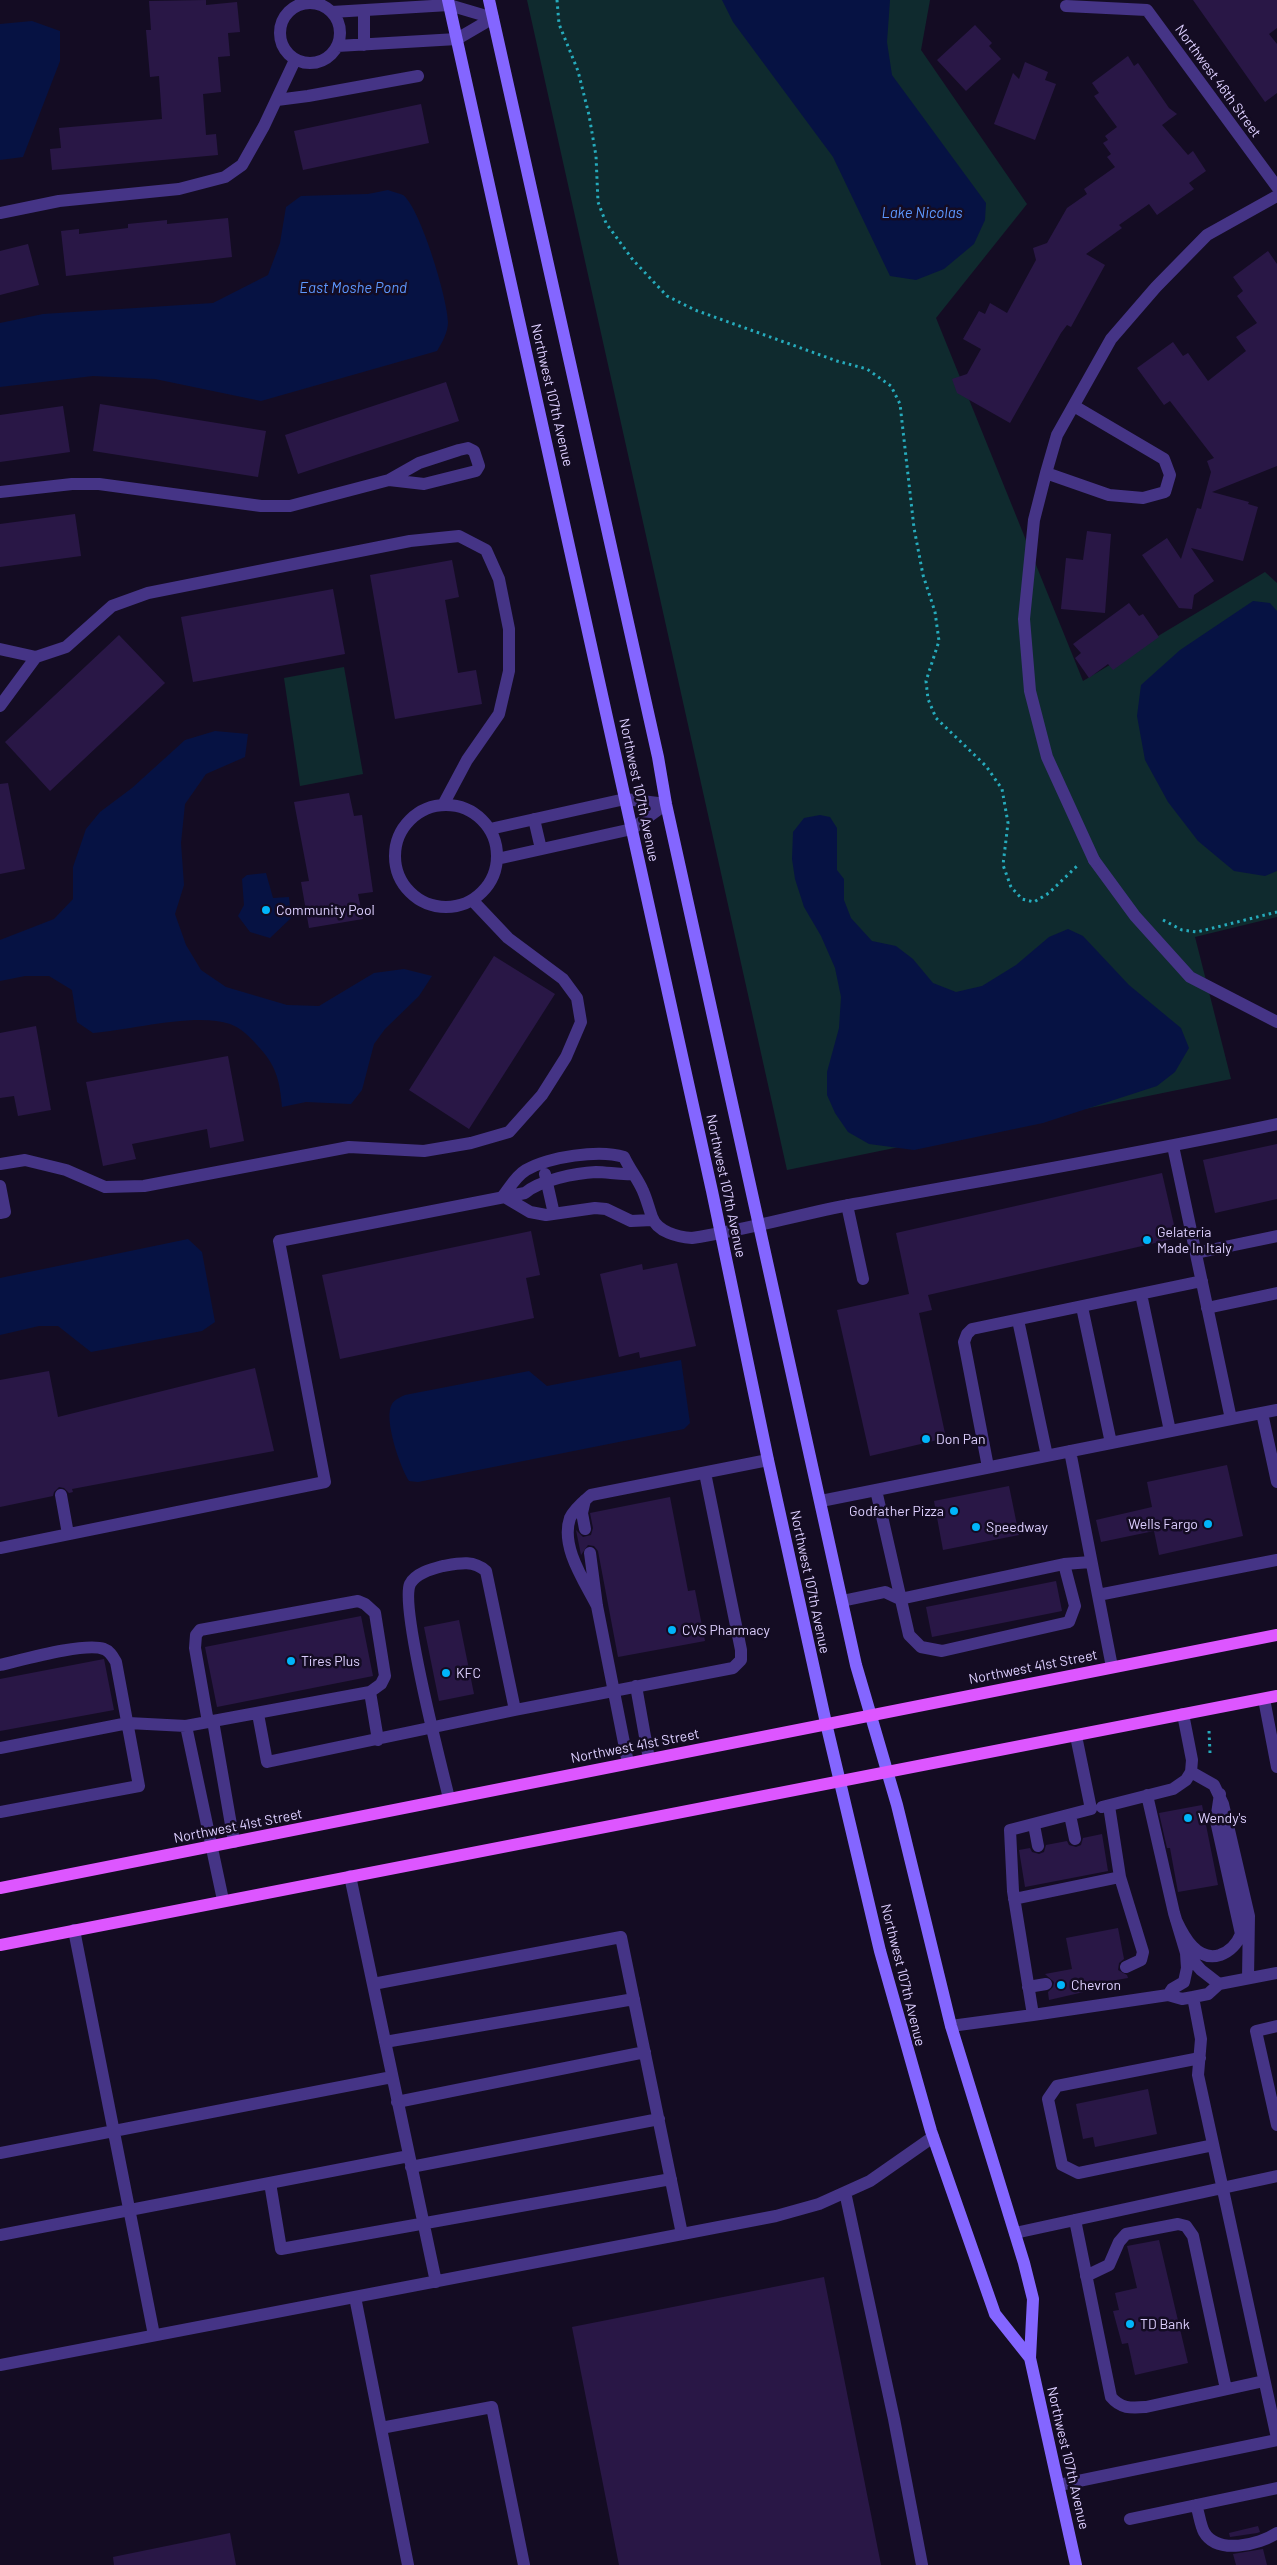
<!DOCTYPE html>
<html>
<head>
<meta charset="utf-8">
<style>
	body { margin:0 }
	canvas { display:block; background:#140c23 }
</style>
</head>
<body>
<canvas width="1277" height="2565"></canvas>
<script>
const context = document.querySelector('canvas').getContext('2d');
context.lineJoin = 'round';
function fillPath(path, color) {
  context.fillStyle = color;
  context.fill(path, 'evenodd');
}
function stroke(path, color, width, dash) {
  context.strokeStyle = color;
  context.lineWidth = width;
  context.lineCap = dash ? 'butt' : 'round';
  context.setLineDash(dash || []);
  context.stroke(path);
}
function drawText(font, color, halo, rows, align = 'center') {
  context.font = font + ' Barlow,sans-serif';
  context.lineWidth = 5;
  context.setLineDash([]);
  context.textBaseline = 'middle';
  context.strokeStyle = halo;
  context.fillStyle = color;
  for (const [text, x, y, turn = 0] of rows) {
    context.save();
    context.translate(x, y);
    context.rotate((+turn || 0) * Math.PI / 180);
    context.textAlign = isNaN(turn) ? turn : align;
    if (halo) context.strokeText(text, 0, 0);
    context.fillText(text, 0, 0);
    context.restore();
  }
}
const green = new Path2D(`
	M527,0H930L921,50L1027,204L936,318L1083,681L1265,572L1277,583V917L1195,937L1231,1079L787,1170Z
	M344,667L363,774L300,786L284,678Z`);
const water = new Path2D(`
	M722,0H890L887,42L892,75L986,203L985,220L974,244L944,269L916,280L890,276L833,157L733,22Z
	M32,21L60,31V61L23,157L0,160V24Z
	M388,190C392,192 399,193 403,195C420,207 448,300 448,322C448,332 442,343 437,351L261,401L155,379L93,376L0,387V323L43,314L213,303L268,275L280,243L286,207L301,196L368,194Z
	M1253,601L1270,603L1277,611V871L1265,876L1234,871L1198,841L1168,802L1145,760L1137,716L1141,685L1180,650Z
	M215,731L248,734L245,757L206,774L185,804L181,843L184,885L175,914L186,945L201,970L226,987L287,1005L319,1006L374,973L404,969L432,976L419,996L385,1029L374,1044L362,1090L351,1104L306,1102L282,1107C280,1080 276,1065 257,1045C250,1037 241,1028 230,1024C197,1012 130,1030 93,1033L77,1022L72,990L49,976H25L0,981V940L54,919L73,899V867L86,829L100,812L132,788L185,740Z
	M820,815L830,817L837,828V870L844,879V900L851,918L872,941L896,946L913,959L933,983L956,992L982,986L1016,965L1049,937L1068,929L1083,936L1129,985L1181,1028L1189,1048L1175,1072L1157,1086L1043,1123L914,1150L869,1144L848,1132L835,1113L827,1095V1072L839,1028L841,997L835,968L821,936L804,907L795,879L792,859L793,832L804,818Z
	M266,873L273,898L289,897L291,918L270,938L250,932L238,916L244,905L242,879L247,875Z
	M188,1239L202,1252L215,1322L202,1331L91,1352L58,1326H39L0,1335V1278Z
	M681,1360L690,1423L684,1429L418,1482L409,1481C400,1467 383,1418 392,1404C395,1399 401,1397 405,1395L529,1371L547,1386Z`);
const building = new Path2D(`
	M206,0V5L237,2L240,32L228,33L230,56L218,57L221,92L203,94L206,135L216,134L218,155L52,170L50,149L61,148L59,128L162,119L159,76L150,77L146,30H151L149,1Z
	M1193,0H1277V28L1269,34L1277,44V93L1265,102Z
	M975,25L992,43L989,46L1001,59L966,91L937,60Z
	M1128,56L1134,66L1138,63L1169,108L1177,114L1162,125L1188,155L1193,151L1206,171L1189,183L1194,189L1157,215L1149,204L1119,225L1122,228L1086,254L1105,265L1071,327L1067,325L1061,333L1010,423L957,393L952,379L967,374L981,349L963,339L979,311L985,314L990,303L1007,313L1036,260L1033,248L1047,243L1067,208L1087,194L1084,189L1115,167L1107,157L1111,154L1103,143L1108,140L1105,136L1117,127L1094,96L1099,93L1092,83Z
	M1025,62L1048,72L1045,80L1056,84L1035,140L994,124L1013,73L1019,79Z
	M421,104L429,143L303,170L294,131Z
	M228,218L232,257L66,276L61,231L79,229V234L128,228V224L167,220V224Z
	M28,244L39,285L0,295V251Z
	M1268,251L1277,264V466L1212,492L1249,502L1248,504L1258,507L1243,561L1191,548L1214,581L1194,595L1192,609L1179,608L1142,555L1167,538L1181,559L1197,508L1201,509L1211,472L1207,461L1214,458L1170,401L1164,405L1137,368L1173,342L1183,356L1188,353L1208,381L1246,351L1236,337L1257,323L1237,296L1243,291L1233,277Z
	M446,382L459,421L298,474L285,435Z
	M100,404L266,431L258,477L93,451Z
	M63,406L70,452L0,462V415Z
	M75,514L81,556L0,567V524Z
	M1087,531L1111,534L1105,613L1061,609L1066,558L1083,560Z
	M452,560L459,597L445,600L458,673L476,670L482,704L395,719L370,575Z
	M333,589L345,654L193,682L181,617Z
	M1129,603L1139,616L1143,614L1159,637L1113,670L1108,664L1089,678L1075,658L1081,653L1073,644Z
	M119,635L165,683L50,791L5,742Z
	M8,783L25,869L0,874V784Z
	M349,793L354,816L362,815L373,892L358,894L363,919L309,928L301,882L309,881L294,802Z
	M494,956L555,994L469,1129L409,1090Z
	M36,1026L51,1110L18,1116L14,1096L0,1098V1033Z
	M228,1056L244,1141L210,1148L207,1129L132,1144L136,1159L103,1166L86,1082Z
	M1277,1144V1199L1215,1213L1203,1160Z
	M1162,1173L1177,1238L928,1295L932,1310L919,1313L946,1438L870,1456L837,1310L909,1294L896,1233Z
	M531,1231L540,1275L526,1278L534,1318L340,1359L322,1275Z
	M677,1263L696,1346L640,1358L639,1352L619,1357L600,1274L642,1264L643,1270Z
	M255,1368L274,1451L72,1489L73,1492L69,1493L64,1488L59,1487L54,1492L53,1496L0,1507V1380L49,1371L58,1417Z
	M1227,1465L1243,1536L1159,1555L1154,1531L1101,1542L1096,1520L1152,1507L1147,1482Z
	M1009,1486L1019,1535L943,1550L934,1501Z
	M670,1497L688,1591L695,1590L705,1641L618,1657L598,1551L594,1546L588,1545L581,1555L576,1530L583,1537L591,1535L593,1528L590,1513Z
	M1056,1581L1062,1611L932,1637L926,1607Z
	M361,1616L373,1676L217,1707L205,1647Z
	M459,1620L474,1694L439,1701L424,1627Z
	M104,1659L114,1710L0,1731V1679Z
	M1202,1805L1218,1885L1178,1892L1170,1848H1167L1159,1813Z
	M1102,1834L1108,1871L1025,1887L1019,1850L1030,1848L1032,1852L1039,1854L1044,1852L1046,1845L1067,1841L1069,1845L1076,1847L1081,1845L1083,1838Z
	M1118,1928L1124,1959L1119,1963L1118,1970L1127,1975L1128,1978L1087,1985L1088,1991L1049,2000L1048,1992L1053,1987L1054,1982L1045,1974L1072,1969L1066,1938Z
	M1148,2089L1157,2134L1095,2147L1093,2137L1083,2139L1076,2104Z
	M1159,2240L1188,2363L1135,2375L1128,2343L1122,2344L1113,2311L1119,2310L1115,2293L1137,2288L1127,2246Z
	M824,2277L881,2565H619L572,2327Z
	M1258,2526L1260,2532L1257,2533L1230,2537L1229,2533Z
	M230,2533L236,2565H114L113,2557Z
	M1263,2549L1267,2565H1236L1233,2554Z`);
const path = new Path2D(`
	M557,0L559,24L578,71L589,115L596,156L598,202L606,223L633,260L667,296L695,310L837,361L867,369L891,386L900,404L914,528L923,575L935,612L939,641L926,681L928,699L936,718L986,766L1002,789L1008,823L1003,865L1011,887L1022,899L1034,902L1049,893L1078,865
	M1163,920L1182,930L1197,932L1277,912
	M1209,1731L1210,1753`);
const service = new Path2D(`
	M0,649L36,657L66,647L112,606L148,593L410,541L459,536L486,550L499,579L509,629V671L499,714L467,760L443,805
	M0,706L36,657
	M395 856a51 51 0 1 1 102 0a51 51 0 1 1-102 0Z
	M534,819L541,849
	M490,829L625,799L666,804
	M497,859L632,829L666,804
	M1094,860L1135,916L1190,977L1277,1022
	M0,1164L25,1160L66,1170L105,1187L144,1186L349,1147L424,1151L471,1143L509,1132L542,1095L566,1057L581,1022L577,998L563,979L508,938L472,900
	M545,1174L554,1214
	M0,1186L5,1212L0,1213
	M503,1196C510,1187 516,1176 526,1170C549,1157 599,1149 624,1157C630,1170 638,1179 643,1191C647,1200 649,1209 652,1217C657,1232 678,1237 692,1238C747,1230 800,1214 854,1204C995,1178 1137,1154 1277,1124
	M503,1196L530,1212L546,1215L595,1208L606,1209L631,1221L652,1220
	M847,1205L863,1279
	M1196,1253L1277,1236
	M1141,1294L1170,1431
	M1082,1307L1111,1443
	M1207,1308L1277,1293
	M1018,1320L1047,1456
	M1262,1413L1277,1482
	M1231,1419L1277,1410
	M1070,1451L1112,1667
	M988,1467L964,1342L967,1334L972,1329L1202,1281
	M876,1490L909,1635L921,1647L942,1651L1069,1622L1075,1606L1064,1564
	M61,1495L68,1534
	M821,1501L1231,1419L1173,1146
	M585,1529L582,1513L585,1500
	M0,1548L325,1482L279,1241L525,1193C540,1180 576,1173 596,1172C608,1172 619,1175 632,1174
	M590,1553L597,1606L628,1763
	M1098,1595L1277,1560
	M842,1601L885,1592L900,1599L1064,1564L1091,1562
	M597,1606C585,1582 560,1547 570,1518C574,1509 584,1501 591,1495L768,1460
	M0,1665C22,1660 85,1642 104,1649C110,1651 113,1657 116,1662L139,1786L0,1812
	M636,1686L649,1759
	M1264,1699L1277,1767
	M258,1714L267,1762L515,1710L733,1668L741,1660V1650L705,1473
	M213,1721L234,1842
	M208,1722L195,1648L196,1635L200,1630L358,1601L365,1604L375,1613L385,1676L381,1684L370,1692L378,1740
	M186,1726L223,1900
	M0,1748L128,1723L186,1726L370,1692
	M1191,1772L1214,1785L1223,1804L1249,1916L1248,1978
	M1147,1795L1174,1913L1186,1953L1201,1970L1219,1984
	M449,1798C441,1766 400,1606 410,1584C416,1573 432,1569 443,1566C460,1563 473,1560 486,1571L515,1710
	M1102,1807L1173,1789L1186,1780L1191,1772L1192,1760L1183,1714
	M1070,1815L1075,1839
	M1034,1825L1038,1846
	M350,1876L436,2282
	M1120,1877L1143,1952L1141,1960L1126,1967
	M1014,1899L1120,1877L1109,1806
	M1176,1920C1184,1937 1197,1962 1220,1955C1231,1951 1237,1944 1241,1934L1216,1821L1220,1794
	M74,1930L154,2335
	M373,1984L621,1937L682,2234
	M1028,1987L1046,1984
	M1168,1995L1172,1989L1184,1982L1187,1968L1186,1953
	M1193,1997L1201,2039L1198,2075L1277,2438
	M1033,2015L1168,1995L1182,1999L1193,1997L1208,1994L1219,1984L1277,1973
	M951,2026L1033,2015L1013,1891L1010,1830L1091,1809L1076,1736
	M1277,2026L1256,2031L1277,2125
	M385,2042L634,1999
	M1200,2058L1057,2086L1048,2099L1062,2165L1078,2173L1213,2145
	M397,2102L645,2052
	M0,2153L392,2077
	M411,2167L659,2119
	M270,2183L281,2249L671,2179
	M845,2192L894,2419L922,2565
	M1075,2220L1111,2397C1121,2409 1131,2408 1146,2407L1264,2381
	M1015,2233L1277,2176
	M0,2235L409,2156
	M1086,2276L1109,2265L1119,2242L1126,2234L1178,2224L1186,2226L1193,2236L1226,2389
	M355,2297L408,2565
	M0,2365L776,2216L819,2204L870,2181L933,2137
	M381,2428L492,2407L524,2565
	M1059,2485L1277,2440
	M1196,2505C1199,2513 1200,2524 1204,2532C1217,2555 1259,2545 1277,2533
	M1130,2519L1277,2488`);
const minor = new Path2D(`
	M280 33a30 30 0 1 1 60 0a30 30 0 1 1-60 0Z
	M1066,6L1147,10L1277,187
	M364,11V45
	M332,12L449,5L493,18
	M337,46L457,39L493,18
	M277,100L308,96L418,76
	M0,213L59,201L179,189L225,177L242,165L264,126L295,60
	M1046,473L1109,495L1143,498L1165,492L1170,475L1164,459L1074,406
	M0,492L72,484H99L261,506H290L389,480L419,463L459,450L468,448L474,451L479,466L476,471L424,484L389,480
	M1094,860L1047,757L1030,691L1024,619L1034,520L1046,473L1057,435L1111,339L1156,287L1207,235L1277,196`);
const secondary = new Path2D(`
	M448,0L712,1191L768,1460L826,1723L880,1951L931,2131L995,2314L1030,2358
	M489,0L658,757L666,804L856,1665L897,1805L951,2026L1024,2263L1033,2299L1030,2358L1076,2565`);
const primary = new Path2D(`
	M0,1888L1277,1635
	M0,1945L1277,1696`);
const markers = [
	[266,910,5,"#00b5fa"],
	[1147,1240,5,"#00b5fa"],
	[926,1439,5,"#00b5fa"],
	[954,1511,5,"#00b5fa"],
	[1208,1524,5,"#00b5fa"],
	[976,1527,5,"#00b5fa"],
	[672,1630,5,"#00b5fa"],
	[291,1661,5,"#00b5fa"],
	[446,1673,5,"#00b5fa"],
	[1188,1818,5,"#00b5fa"],
	[1061,1985,5,"#00b5fa"],
	[1130,2324,5,"#00b5fa"]
];
const streetNames = [
	["Northwest 46th Street",1218,81,54],
	["Northwest 107th Avenue",552,395,77],
	["Northwest 107th Avenue",639,790,78],
	["Northwest 107th Avenue",726,1186,78],
	["Northwest 107th Avenue",810,1582,78],
	["Northwest 41st Street",1033,1667,-11],
	["Northwest 41st Street",635,1746,-11],
	["Northwest 41st Street",238,1826,-11],
	["Northwest 107th Avenue",903,1975,76],
	["Northwest 107th Avenue",1068,2458,77]
];
const poiNames = [
	["Community Pool",276,910],
	["Gelateria",1157,1232],
	["Made In Italy",1157,1248],
	["Don Pan",936,1439],
	["Godfather Pizza",944,1511,"right"],
	["Wells Fargo",1198,1524,"right"],
	["Speedway",986,1527],
	["CVS Pharmacy",682,1630],
	["Tires Plus",301,1661],
	["KFC",456,1673],
	["Wendy's",1198,1818],
	["Chevron",1071,1985],
	["TD Bank",1140,2324]
];
const waterNames = [
	["Lake Nicolas",922,213],
	["East Moshe Pond",353,288]
];
fillPath(green, '#0f2a2e');
fillPath(water, '#061243');
fillPath(building, '#291746');
stroke(path, '#26abbc', 3, [2.5, 4]);
stroke(service, '#453486', 12);
stroke(minor, '#453486', 12);
stroke(secondary, '#8466ff', 12);
stroke(primary, '#dd56ff', 12);
for (const [x, y, r, color] of markers) {
  const dot = new Path2D();
  dot.arc(x, y, r, 0, 2 * Math.PI);
  context.fillStyle = color;
  context.fill(dot);
  stroke(dot, '#140c23', 2);
}
drawText('14px', '#ddcfff', '#140c23', streetNames);
drawText('14px', '#ddcfff', '#140c23', poiNames, 'left');
drawText('italic 15px', '#5d98ff', '#140c23', waterNames);
</script>
</body>
</html>
